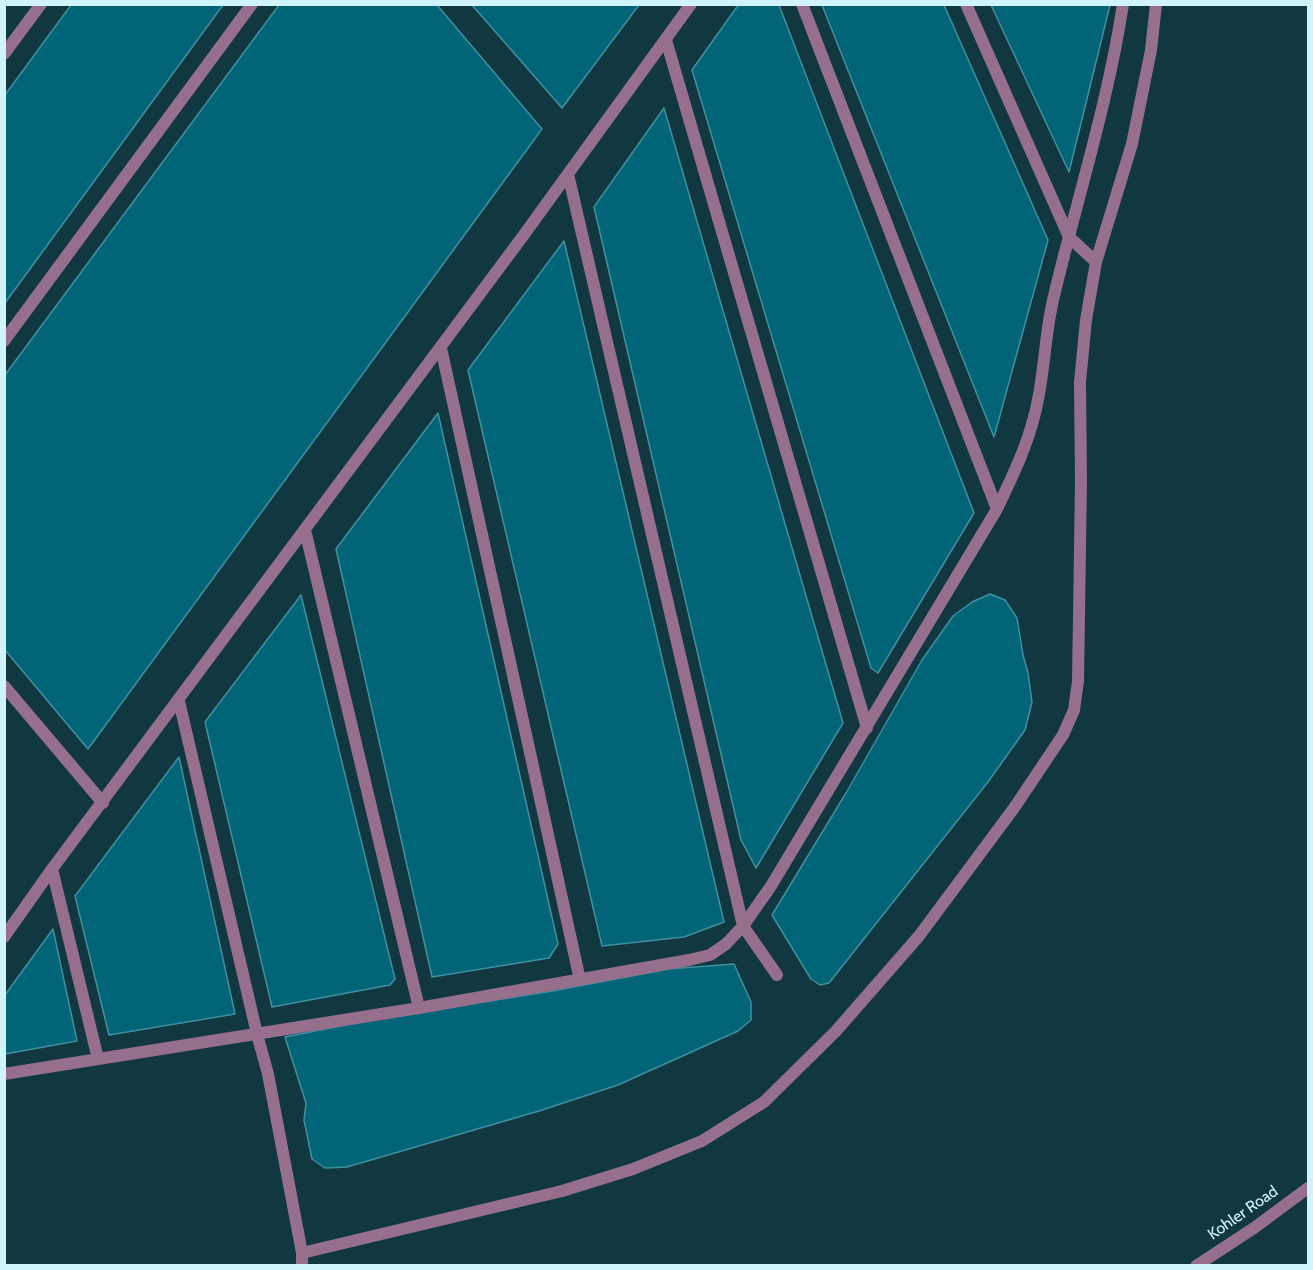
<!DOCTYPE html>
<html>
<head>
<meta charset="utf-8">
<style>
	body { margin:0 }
	#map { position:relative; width:1313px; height:1270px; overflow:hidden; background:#113740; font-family:Cabin,sans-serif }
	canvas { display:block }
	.frame { position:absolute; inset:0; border:6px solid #d1f3fc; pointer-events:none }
</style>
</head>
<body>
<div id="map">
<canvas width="1313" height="1270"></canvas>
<div class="frame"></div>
</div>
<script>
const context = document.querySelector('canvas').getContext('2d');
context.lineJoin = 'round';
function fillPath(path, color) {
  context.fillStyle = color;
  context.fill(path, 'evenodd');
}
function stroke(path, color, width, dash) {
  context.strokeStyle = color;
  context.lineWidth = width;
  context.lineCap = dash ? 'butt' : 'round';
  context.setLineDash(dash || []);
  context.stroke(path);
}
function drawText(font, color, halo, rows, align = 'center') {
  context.font = font + ' Cabin,sans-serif';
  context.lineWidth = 5;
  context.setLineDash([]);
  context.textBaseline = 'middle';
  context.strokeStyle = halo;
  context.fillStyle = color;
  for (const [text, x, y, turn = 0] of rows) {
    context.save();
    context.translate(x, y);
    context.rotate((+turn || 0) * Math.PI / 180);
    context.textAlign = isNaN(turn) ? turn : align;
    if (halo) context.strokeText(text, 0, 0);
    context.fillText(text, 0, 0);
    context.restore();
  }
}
const water = new Path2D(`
	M739,4L779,5L974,513L878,673L871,668L692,70Z
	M71,5H223L5,303V95Z
	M279,5H437L542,129L88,749L5,650V375Z
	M472,5H639L562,108Z
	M822,5H944L1048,240L994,437Z
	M991,5H1110L1069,172Z
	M664,108L843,723L756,868L741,840L594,207Z
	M564,241L724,922L684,937L602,946L468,370Z
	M438,413L558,944L549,958L432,977L336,549Z
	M990,594L1005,600L1017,618L1023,655L1028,673L1032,702L1025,730L988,782L829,983L820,985L811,979L772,915L846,793L922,660L953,616L972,602Z
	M301,595L395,979L390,985L272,1007L205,722Z
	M179,757L235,1014L109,1035L75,896Z
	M53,929L77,1041L5,1054V995Z
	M734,964L751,1002V1020L738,1031L618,1085L539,1111L347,1167L325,1168L312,1159L304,1120L306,1103L285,1037L381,1018L553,991L668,969Z`);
const lane = new Path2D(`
	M802,4L997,509
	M966,4L1069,237L1096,262
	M666,40L867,728
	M4,54L41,4
	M568,174L743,926L777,975
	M4,341L252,4
	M441,348L580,980
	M305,530L419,1008
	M4,686L103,803
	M179,701L257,1034L268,1074L302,1253V1266
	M52,869L98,1059
	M4,937L52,869L523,236L691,4
	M4,1074L419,1008L689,960L710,955L726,944L743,926L771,886L997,509C1011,479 1026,449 1034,417C1045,378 1044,335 1054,296C1077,199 1108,103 1123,4
	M302,1253L562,1191L633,1169L702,1141L764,1102L836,1031L919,936L1014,808L1063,735L1074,710L1078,681L1081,481L1080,382L1086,320L1096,262L1132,144L1151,50L1156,4`);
const street = new Path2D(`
	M1196,1266L1254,1228L1308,1188`);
const streetNames = [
	["Kohler Road",1243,1213,-35]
];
fillPath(water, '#026577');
stroke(water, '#40909f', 1.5);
stroke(lane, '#966f8c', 12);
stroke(street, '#966f8c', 12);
drawText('16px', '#d1f3fc', '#113740', streetNames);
</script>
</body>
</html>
